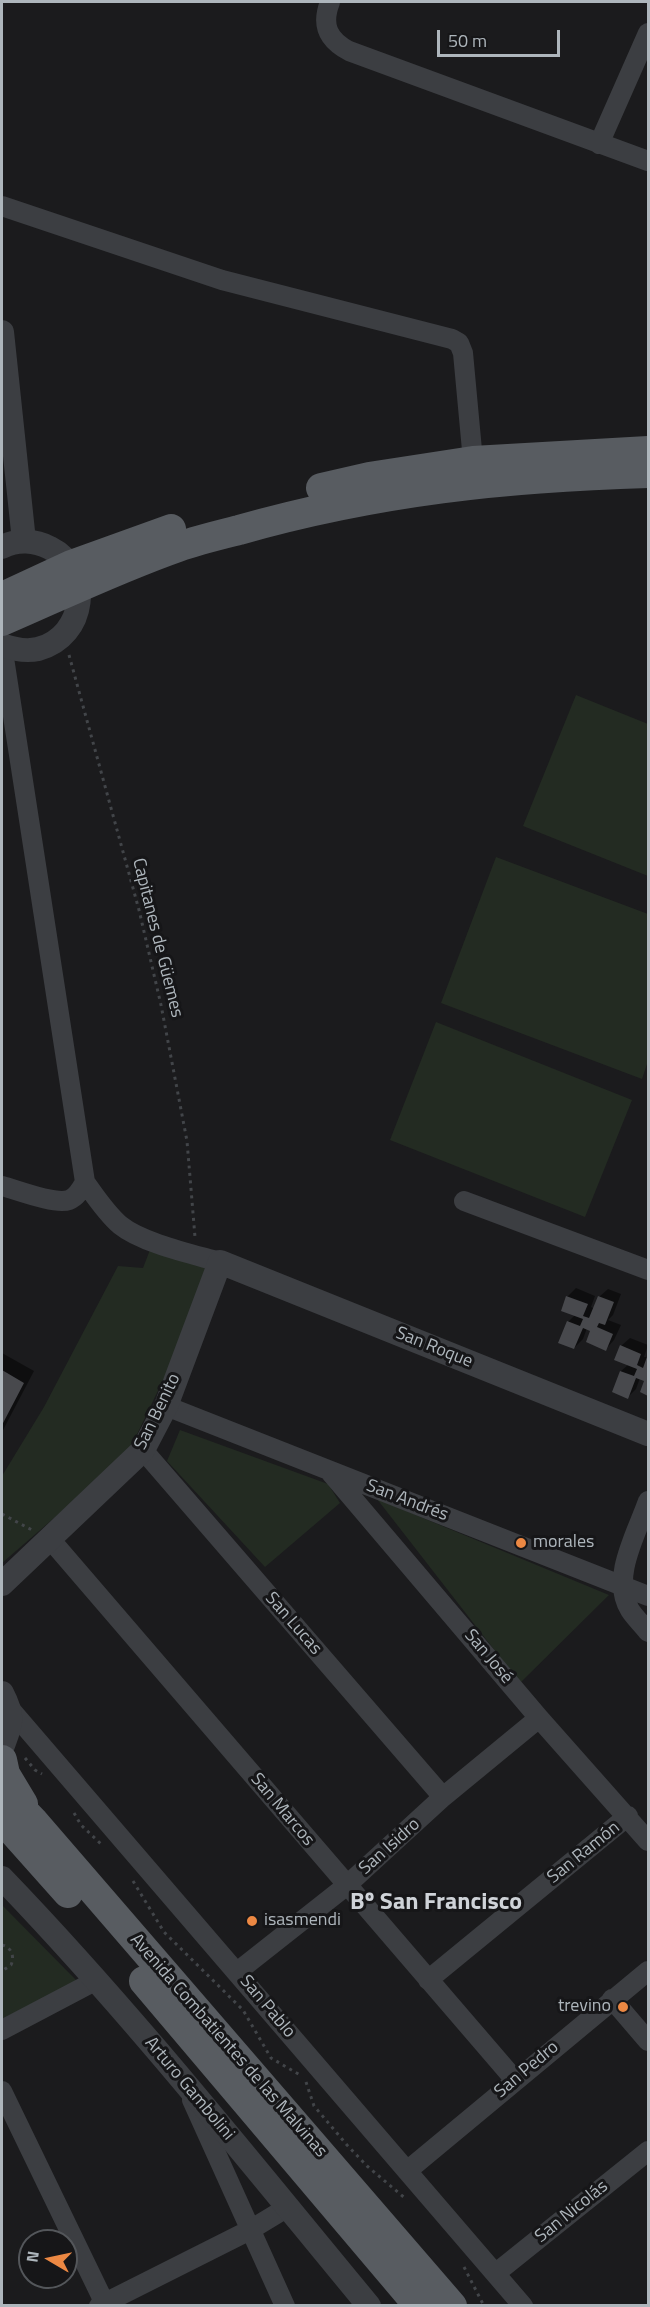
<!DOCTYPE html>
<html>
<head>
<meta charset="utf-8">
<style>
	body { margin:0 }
	#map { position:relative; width:650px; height:2307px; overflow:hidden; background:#1b1b1d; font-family:"Titillium Web",sans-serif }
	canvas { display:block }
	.frame { position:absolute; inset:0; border:3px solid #aeb6bc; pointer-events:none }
	.north { position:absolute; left:18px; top:2229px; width:60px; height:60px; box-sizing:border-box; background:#161618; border:2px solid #53565a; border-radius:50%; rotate:279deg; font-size:16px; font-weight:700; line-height:24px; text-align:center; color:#aeb6bc }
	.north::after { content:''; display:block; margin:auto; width:21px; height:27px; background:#ec8843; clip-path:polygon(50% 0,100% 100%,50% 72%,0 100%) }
	.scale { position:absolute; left:437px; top:30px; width:123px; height:27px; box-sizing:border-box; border:3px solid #aeb6bc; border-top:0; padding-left:8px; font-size:18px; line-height:21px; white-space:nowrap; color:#aeb6bc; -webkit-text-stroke:4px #161618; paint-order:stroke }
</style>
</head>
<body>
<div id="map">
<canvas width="650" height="2307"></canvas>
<div class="frame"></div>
<div class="north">N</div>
<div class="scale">50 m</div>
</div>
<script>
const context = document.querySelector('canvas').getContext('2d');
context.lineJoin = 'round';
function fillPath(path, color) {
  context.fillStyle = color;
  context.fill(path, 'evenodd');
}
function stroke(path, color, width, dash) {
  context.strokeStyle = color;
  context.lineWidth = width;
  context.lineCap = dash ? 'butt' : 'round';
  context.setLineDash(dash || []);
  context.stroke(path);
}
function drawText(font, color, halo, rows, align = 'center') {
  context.font = font + ' "Titillium Web",sans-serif';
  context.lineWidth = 6;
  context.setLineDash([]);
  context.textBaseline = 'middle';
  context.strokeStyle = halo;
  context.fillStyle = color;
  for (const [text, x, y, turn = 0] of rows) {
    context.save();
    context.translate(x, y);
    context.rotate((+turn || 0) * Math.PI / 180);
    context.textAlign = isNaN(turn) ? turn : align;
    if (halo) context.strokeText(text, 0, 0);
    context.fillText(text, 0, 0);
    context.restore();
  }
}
const green = new Path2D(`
	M576,695L648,724V876L523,826Z
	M496,857L648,914V1061L642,1079L441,1003Z
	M436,1022L632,1100L585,1217L390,1140Z
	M153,1242L220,1262L127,1455L2,1563V1476L44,1407L118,1266L143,1268Z
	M180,1430L328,1484L340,1503L265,1567L167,1461Z
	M377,1499L609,1595L520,1683Z
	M2,1905L78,1982L2,2029Z`);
const shadow = new Path2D(`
	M576,1288L595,1296L591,1307L595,1309L599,1297L608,1289L621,1294L613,1315L608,1320L621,1325L614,1340L606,1349L592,1330L587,1328L583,1339L574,1348L568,1322L575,1315L567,1297Z
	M630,1338L648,1345L644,1357H648V1394L641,1391L646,1380L640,1378L636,1389L628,1397L614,1391L621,1371L629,1364L621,1346Z
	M2,1353L34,1371L2,1432Z`);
const building = new Path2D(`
	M566,1296L588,1304L583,1316L589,1318L598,1296L614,1302L605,1325L599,1323L597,1327L613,1334L606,1351L586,1342L590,1331L583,1328L574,1349L558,1343L567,1321L580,1326L583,1319L561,1311Z
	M620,1345L641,1354L637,1365L643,1368L648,1354V1396L640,1392L644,1381L636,1378L628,1399L612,1392L620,1371L634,1376L637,1369L614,1360Z
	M2,1370L24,1383L2,1425Z`);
const path = new Path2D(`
	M69,655L139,910L161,1005L187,1141L195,1237
	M2,1514L32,1530
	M25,1758L35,1770L42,1774
	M74,1813L81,1825L101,1844
	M133,1881L164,1932L243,2010L271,2058L300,2075
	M2,1945C11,1947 15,1956 11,1965L2,1971
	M306,2082L314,2106L347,2145L367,2166L406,2199
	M464,2267L484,2306`);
const minor = new Path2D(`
	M330,2C321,25 328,40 349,51L648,161
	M599,144L648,33
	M2,206L222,280L452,339L459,343L463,353L473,461
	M2,645L85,1182
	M2,1186C17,1190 55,1205 69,1200C77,1197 81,1189 85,1182C95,1196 106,1213 120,1225C142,1243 192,1254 220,1262
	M464,1201L648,1270
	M166,1406L648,1596
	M143,1450L443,1797
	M331,1473L539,1718L648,1841
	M648,1501C637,1533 610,1578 630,1610C635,1618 643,1625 648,1632
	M50,1539L515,2080
	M11,1710L523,2306
	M237,1972L346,1886L443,1797L539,1718
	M428,1980L628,1816
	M612,1999L648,2041
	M2,2030L95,1981
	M2,2091L106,2306
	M192,2100L285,2306
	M407,2171L648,1971
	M496,2273L648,2151
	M99,2306L250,2230L288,2207`);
const tertiary = new Path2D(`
	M2,332L24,541
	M2,547C17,539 35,540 50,548C94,570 86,637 38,649C25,652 13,649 2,645
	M2,1584L143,1450L166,1406L220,1262L648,1434
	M2,1693C15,1718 11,1723 2,1748
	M2,1878C132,2013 249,2161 369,2306`);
const primary = new Path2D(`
	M321,488L369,477L473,461L648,451
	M2,597L71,565L171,529
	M2,621C60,596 118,568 178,547C198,540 219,535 239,530C376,491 507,477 648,473
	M2,1760L5,1774L23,1804
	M2,1789L34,1822L452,2306
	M2,1819L68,1893
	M144,1981L419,2306`);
const markers = [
	[521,1543,6,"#ec8843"],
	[252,1921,6,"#ec8843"],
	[623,2007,6,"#ec8843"]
];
const streetNames = [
	["Capitanes de Güemes",157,938,76],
	["San Roque",434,1348,22],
	["San Benito",158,1412,-64],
	["San Andrés",407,1501,21],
	["San Lucas",293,1624,49],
	["San José",488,1657,50],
	["San Marcos",282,1810,50],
	["San Isidro",390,1847,-42],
	["San Ramón",584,1853,-39],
	["San Pablo",267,2007,50],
	["Avenida Combatientes de las Malvinas",228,2046,49],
	["San Pedro",527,2070,-40],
	["Arturo Gambolini",189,2089,50],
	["San Nicolás",572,2212,-39]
];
const poiNames = [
	["morales",533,1543],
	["isasmendi",264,1921],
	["trevino",611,2007,"right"]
];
const districtNames = [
	["Bº San Francisco",436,1903]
];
fillPath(green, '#232b22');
fillPath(shadow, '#0007');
fillPath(building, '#48494d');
stroke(path, '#424549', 3, [3, 4.5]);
stroke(minor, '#3c3e42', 20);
stroke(tertiary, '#3c3e42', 24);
stroke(primary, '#585c61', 30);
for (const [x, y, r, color] of markers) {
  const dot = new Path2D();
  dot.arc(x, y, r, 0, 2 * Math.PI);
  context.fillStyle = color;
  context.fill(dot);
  stroke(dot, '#161618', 2);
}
drawText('18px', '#aeb6bc', '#161618', streetNames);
drawText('18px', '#aeb6bc', '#161618', poiNames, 'left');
drawText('bold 24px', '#cfd3d8', '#161618', districtNames);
</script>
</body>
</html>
